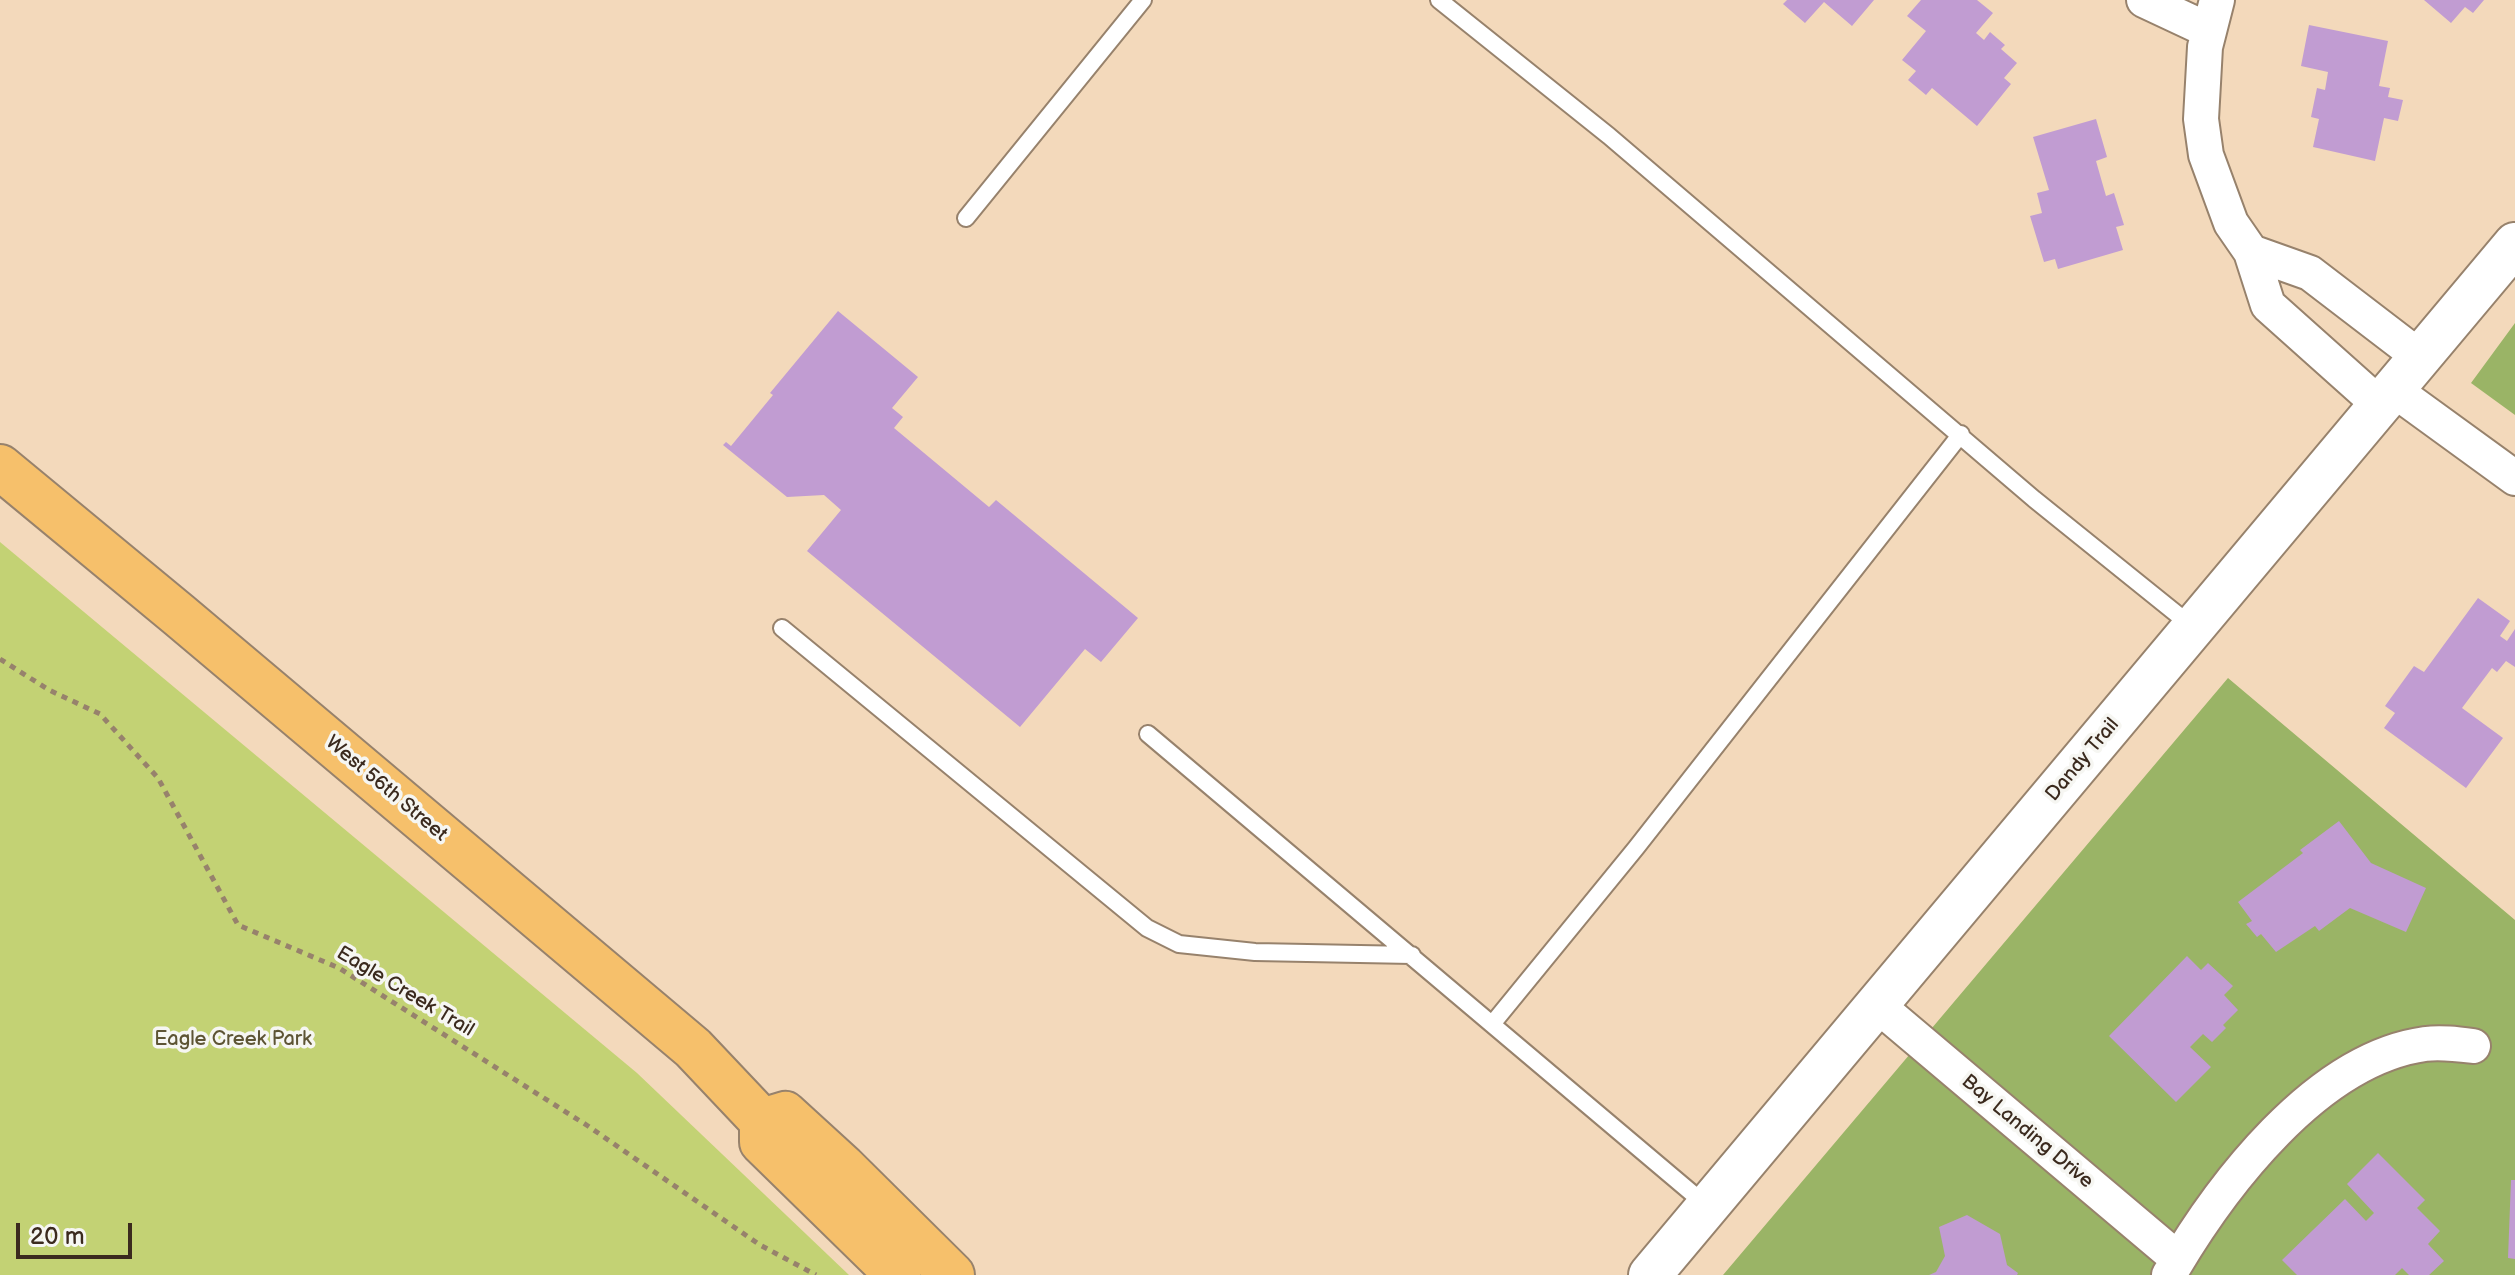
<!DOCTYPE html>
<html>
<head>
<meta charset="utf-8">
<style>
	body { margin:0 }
	#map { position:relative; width:2515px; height:1275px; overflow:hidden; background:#f3d9bb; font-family:"Balsamiq Sans",sans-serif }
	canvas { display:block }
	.scale { position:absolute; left:16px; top:1223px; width:116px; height:36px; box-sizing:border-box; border:4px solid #3b2a1e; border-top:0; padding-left:10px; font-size:24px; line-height:28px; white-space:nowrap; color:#3b2a1e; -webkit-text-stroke:6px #f6f6f2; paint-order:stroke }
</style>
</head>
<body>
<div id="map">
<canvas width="2515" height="1275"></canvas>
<div class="scale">20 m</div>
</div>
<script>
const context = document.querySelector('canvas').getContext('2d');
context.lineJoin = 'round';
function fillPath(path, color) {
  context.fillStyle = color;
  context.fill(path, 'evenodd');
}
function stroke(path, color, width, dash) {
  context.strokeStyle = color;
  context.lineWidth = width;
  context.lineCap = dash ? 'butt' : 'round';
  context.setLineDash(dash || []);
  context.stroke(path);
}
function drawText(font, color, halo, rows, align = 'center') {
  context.font = font + ' "Balsamiq Sans",sans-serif';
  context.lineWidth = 7;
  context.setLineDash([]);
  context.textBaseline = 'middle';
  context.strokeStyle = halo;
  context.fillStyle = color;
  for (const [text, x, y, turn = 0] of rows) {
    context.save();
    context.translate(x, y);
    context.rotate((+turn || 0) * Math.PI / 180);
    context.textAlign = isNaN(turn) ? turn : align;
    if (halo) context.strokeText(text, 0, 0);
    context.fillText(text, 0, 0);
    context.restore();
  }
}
const green = new Path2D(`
	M0,542L637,1073L849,1275H0Z`);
const forest = new Path2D(`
	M2515,323V415L2471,383Z
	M2228,678L2515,920V1275H1723Z`);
const building = new Path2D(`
	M1787,0H1874L1852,26L1824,2L1805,23L1783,4Z
	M1921,0H1977L1993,13L1976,33L1984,40L1990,32L2005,45L2001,49L2017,63L2004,78L2011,84L1977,126L1932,88L1926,95L1908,80L1916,71L1902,60L1926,31L1907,16Z
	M2424,0H2484L2473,13L2465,7L2451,23Z
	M2309,25L2388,41L2379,86L2390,88L2388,97L2403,100L2398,121L2384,118L2375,161L2313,147L2319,119L2311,117L2317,88L2325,90L2328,72L2301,66Z
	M2096,119L2107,157L2096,161L2106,196L2114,193L2124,225L2116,227L2123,250L2058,269L2055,259L2044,262L2030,216L2042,213L2037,193L2049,190L2033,137Z
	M838,311L918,377L892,408L903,417L894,428L989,507L996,500L1138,618L1101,662L1085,649L1020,727L807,551L841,510L824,495L787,497L723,445L726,442L731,446L773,395L770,393Z
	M2478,598L2510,621L2500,636L2507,641L2515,629V667L2506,661L2497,672L2492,668L2462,708L2503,738L2466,788L2384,728L2395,713L2385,706L2414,666L2424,672Z
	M2339,821L2371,863L2426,888L2406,932L2350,908L2319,931L2315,926L2276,952L2261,934L2257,937L2246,924L2252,921L2238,902L2303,853L2300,850Z
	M2187,956L2201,970L2208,963L2233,986L2224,995L2238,1010L2223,1025L2226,1028L2212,1042L2203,1034L2190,1047L2211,1067L2176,1102L2109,1036Z
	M2378,1153L2425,1200L2417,1208L2440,1231L2428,1244L2444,1261L2429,1275H2409L2402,1268L2395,1275H2297L2282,1260L2345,1199L2366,1221L2374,1213L2347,1184Z
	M2511,1180H2515V1259L2508,1258Z
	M1967,1215L2000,1234L2007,1265L2018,1273L2017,1275H1929L1936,1272L1945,1256L1939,1227Z`);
const path = new Path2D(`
	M0,659L49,690L100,714L158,778L238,925L339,968L588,1126L760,1245L816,1275`);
const service = new Path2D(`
	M1439,0L1609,136L2034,499L2193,627
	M966,218L1143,0
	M782,628L1147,928L1179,944L1255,952L1412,955
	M1148,734L1706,1205
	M1493,1023L1636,848L1961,434`);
const minor = new Path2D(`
	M2144,0L2208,30
	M2217,0L2205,47L2201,119L2206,155L2231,223L2251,252L2310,273L2421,358
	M2251,252L2268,305L2381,406
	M2394,390L2515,478
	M1877,1005L2178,1259
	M2169,1275C2220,1187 2316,1059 2425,1044C2441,1042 2457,1044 2473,1046`);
const tertiary = new Path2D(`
	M1650,1275L2515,244`);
const primary = new Path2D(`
	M0,467L179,615L693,1048L762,1121V1142L898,1275
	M762,1121L785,1114L843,1167L952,1275`);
const streetNames = [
	["Dandy Trail",2083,760,-50],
	["West 56th Street",386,789,40],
	["Eagle Creek Trail",405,992,31],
	["Bay Landing Drive",2027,1132,40]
];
const parkNames = [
	["Eagle Creek Park",233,1040]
];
fillPath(green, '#c3d274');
fillPath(forest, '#9ab466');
fillPath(building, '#c19cd2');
stroke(service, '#97826c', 20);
stroke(minor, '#97826c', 38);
stroke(tertiary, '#97826c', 46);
stroke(primary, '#97826c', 48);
stroke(path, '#97826c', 5, [6, 6]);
stroke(service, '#fff', 16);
stroke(minor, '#fff', 34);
stroke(tertiary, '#fff', 42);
stroke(primary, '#f6c06b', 44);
drawText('20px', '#3b2a1e', '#f6f6f2', streetNames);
drawText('20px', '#5d5434', '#f6f6f2', parkNames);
</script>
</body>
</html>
